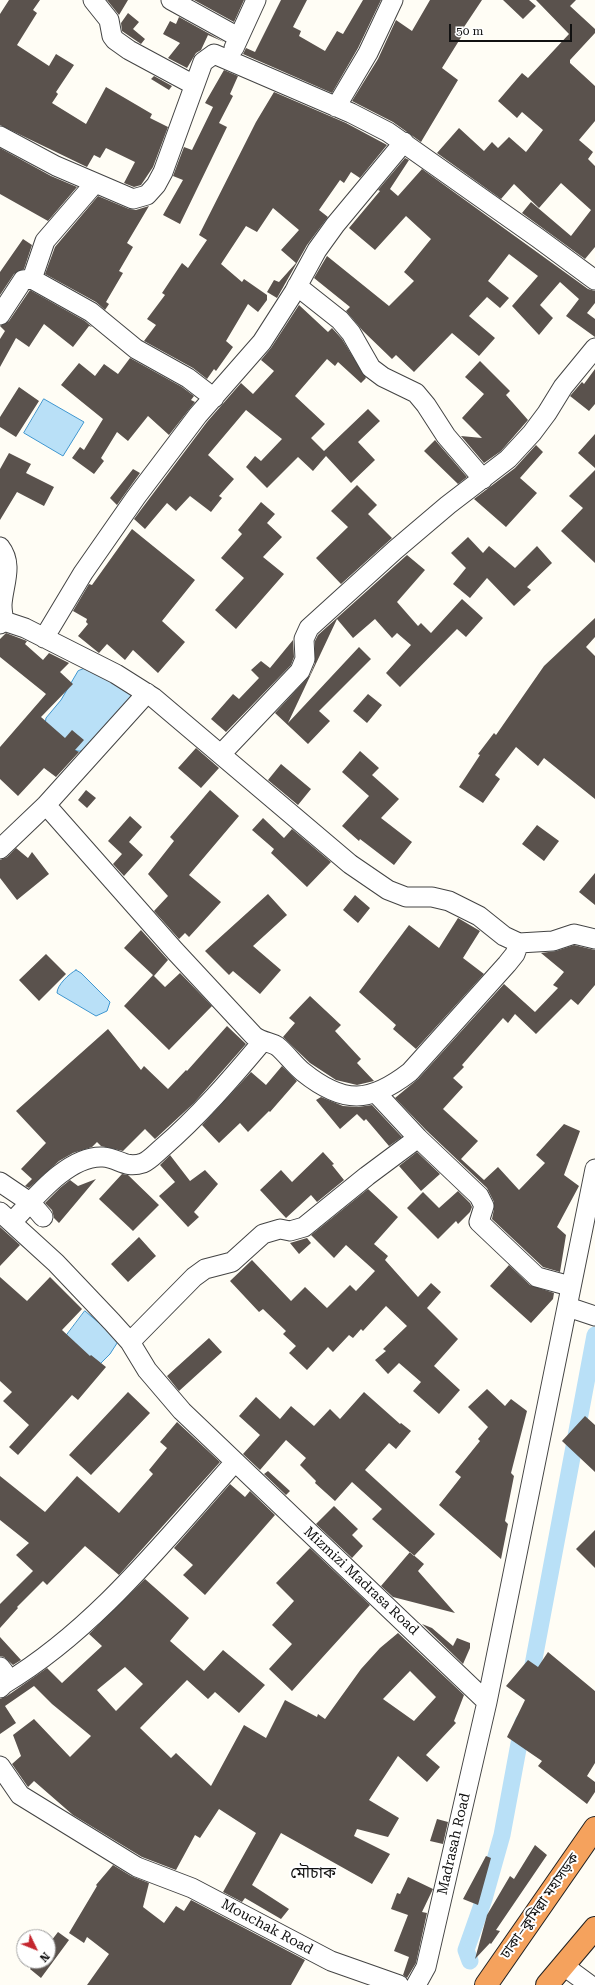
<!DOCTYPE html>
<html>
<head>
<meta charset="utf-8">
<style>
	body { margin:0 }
	#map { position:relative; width:595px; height:1985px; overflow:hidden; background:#fffdf5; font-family:"Roboto Serif",serif }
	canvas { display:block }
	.north { position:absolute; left:16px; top:1929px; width:40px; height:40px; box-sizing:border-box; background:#fff; border:1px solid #a0a0a0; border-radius:50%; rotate:133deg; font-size:11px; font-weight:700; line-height:16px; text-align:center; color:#111 }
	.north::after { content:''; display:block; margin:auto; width:14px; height:18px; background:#c4262e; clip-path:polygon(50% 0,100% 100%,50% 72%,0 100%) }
	.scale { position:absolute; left:449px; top:24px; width:123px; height:18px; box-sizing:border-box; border:2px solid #111; border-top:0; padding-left:5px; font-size:12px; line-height:14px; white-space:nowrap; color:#111; -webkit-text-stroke:3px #fff; paint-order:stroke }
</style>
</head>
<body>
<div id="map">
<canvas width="595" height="1985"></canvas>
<div class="north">N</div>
<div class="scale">50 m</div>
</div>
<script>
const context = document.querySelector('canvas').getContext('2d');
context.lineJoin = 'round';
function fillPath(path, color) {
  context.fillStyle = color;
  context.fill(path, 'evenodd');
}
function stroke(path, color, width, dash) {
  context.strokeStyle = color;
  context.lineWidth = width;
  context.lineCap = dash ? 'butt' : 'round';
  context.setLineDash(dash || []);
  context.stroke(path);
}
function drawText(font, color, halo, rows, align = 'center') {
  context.font = font + ' "Roboto Serif","Noto Sans Bengali",serif';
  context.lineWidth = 4;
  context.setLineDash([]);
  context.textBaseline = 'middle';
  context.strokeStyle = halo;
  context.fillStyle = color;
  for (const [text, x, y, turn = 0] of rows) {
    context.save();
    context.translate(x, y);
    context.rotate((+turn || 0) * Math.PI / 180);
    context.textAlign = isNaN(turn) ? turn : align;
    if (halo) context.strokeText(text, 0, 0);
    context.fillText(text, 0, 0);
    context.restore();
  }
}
const water = new Path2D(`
	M44,399L84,422L63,456L24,433Z
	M86,668L125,686L135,699C125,710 95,748 82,751C70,753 54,737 44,731L46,718L61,700L78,671Z
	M76,970L81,973L110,1002L107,1011L96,1016L57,993C57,985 69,974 76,970Z
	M85,1311L119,1340L110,1354L90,1374L60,1344Z`);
const canal = new Path2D(`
	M529,1686L595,1335
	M470,1961L466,1950L484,1899L502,1835L523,1722`);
const building = new Path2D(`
	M9,0H40L33,10L37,13L17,45L49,66L56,54L74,65L56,92L58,94L52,103L86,124L106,87L152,114L150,118L168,127L153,167L141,185L134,187L124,183L135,162L106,148L100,158L94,155L87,167L0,125V14Z
	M107,0H128L119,15Z
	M194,0H244L234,22Z
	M281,0H307L293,27L301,31L299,36L325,51L337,31L343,34L363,0H381L358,48L332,93L243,54L246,48L255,52Z
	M430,0H482L462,30L465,31L442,68L458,80L421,142L393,122L352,101L378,59L396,20L412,31Z
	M503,0H529L536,6L523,19Z
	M536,0H576L570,6L595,29V33L570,60V63L595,86V121L579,140L593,152L588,159L595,166V247L585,259L522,213L531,202L571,236L591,210L561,183L539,208L514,184L501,199L437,153L459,128L484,151L492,142L498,148L509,137L526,152L543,130L522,112L517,118L498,101L522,73L528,78L569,34Z
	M128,13L139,22L133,29L145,39L141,44L122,31L121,23Z
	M179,17L224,42L208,35L201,50L196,53L187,68L168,58L180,43L163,34L170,21L176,24Z
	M224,70L238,76L230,94L233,96L219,123L227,127L180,224L163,215L183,180L173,176L184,147L192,150L213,107L205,103Z
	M154,76L172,86L169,90L151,79Z
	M274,92L346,123L387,145L360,178L351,172L344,183L340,180L319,210L328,217L307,245L277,298L267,292L274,280L279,282L296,263L281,250L299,230L273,208L257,232L246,226L221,264L242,282L244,279L267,295V300L258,312L248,304L226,341L233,347L216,371L214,369L207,379L193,368L144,341L156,325L147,319L165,295L162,293L182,263L188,268L207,240L199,235L256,122Z
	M0,148L51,176L77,187L48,221L0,194Z
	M405,158L409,160L390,189L398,196L422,169L588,289L595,291V303L587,313L595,319V337L566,316L579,299L560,282L540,305L553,318L539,335L512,306L538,276L509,254L488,281L509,298L500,308L487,297L469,316L495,338L479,356L452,333L414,372L396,355L392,359L363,331L346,311L350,307L314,278L327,256L389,306L414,281L404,272L431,239L406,216L375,250L349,228L380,191L378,190Z
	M98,196L129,209L136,210L149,206L127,243L133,247L119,271L123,273L106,302L109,304L105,310L96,302L45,274L55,247Z
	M23,239L32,245L24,269L14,274L0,295V272Z
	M30,290L85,321L92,327L89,326L73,347L44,324L29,347L16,338L0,367V339L5,331L0,326L9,321Z
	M299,305L328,332L332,328L342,339L366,378L361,383L338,362L335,366L327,359L295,396L325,424L311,438L324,451L368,409L380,421L358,442L375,460L351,483L326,456L313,471L298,457L267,488L246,467L255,456L261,461L282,439L246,410L208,455L234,479L219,496L222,498L211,512L190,496L176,511L167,503L145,529L134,519L207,422L241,383L253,394L274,371L261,360L271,348Z
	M130,358L182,387L194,396L191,400L195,402L169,435L148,416L128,441L117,432L101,458L104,461L94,474L72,458L80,447L84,450L103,419L61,385L79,363L95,376L104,364L118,374Z
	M480,361L510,391L506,395L528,420L501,451L484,463L461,436L482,438L462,418L484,394L465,377Z
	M595,369V404L589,411L570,396L582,382L584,384Z
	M19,387L39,401L16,437L0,427V417Z
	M595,434V468L578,453Z
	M435,440L467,477L458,484L424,451Z
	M536,445L543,452L520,478L537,493L506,527L474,499L515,468Z
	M9,453L31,464L26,473L54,487L44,506L17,492L0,520V469Z
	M133,469L140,473L117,505L110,498Z
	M595,470V563L561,531L583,508L569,496Z
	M357,485L377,505L368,514L392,538L341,584L316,558L348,527L331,511Z
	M261,502L275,514L267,523L282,537L263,557L284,574L236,629L215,610L244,578L221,558L242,534L238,530Z
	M132,529L195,580L162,621L185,642L158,673L133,650L125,660L107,644L99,653L78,636L88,624L86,622L87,619L73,611L89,584L92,585Z
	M468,537L483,553L489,546L515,568L537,546L552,563L527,587L531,590L514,606L487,578L470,598L453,584L466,568L451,553Z
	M407,555L425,570L397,602L418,626L421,623L431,633L462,599L483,618L466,637L457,629L400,687L386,673L411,645L397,633L392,638L375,619L353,638L337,619L288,723L359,647L371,659L319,711L330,721L308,744L275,713L310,675L315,663V641L318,635Z
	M595,618V637L586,647L595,656V799L544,758L538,766L516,747L495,775L500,779L483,803L459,787L480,755L478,754L494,733L496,735L544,666Z
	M6,633L27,641L25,644L43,660L49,653L69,663L60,672L73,684L41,717L65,738L72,730L84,740L75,750L79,752L56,777L44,768L18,796L0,779V747L46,694L0,657V639Z
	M293,640L294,657L291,665L226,732L211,719L233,694L239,699L259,678L251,670L261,661L270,668Z
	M368,694L382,705L367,723L353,711Z
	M196,748L219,768L201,788L178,768Z
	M360,751L379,768L372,775L399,799L381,818L412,842L394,865L360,839L359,841L342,826L369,796L342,772Z
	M281,764L311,789L298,805L268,780Z
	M86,790L96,798L87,808L78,800Z
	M210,790L239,816L189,875L221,902L189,937L185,933L179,939L154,911L168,896L148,874L174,841L170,837Z
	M130,816L142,827L129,842L143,855L124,876L113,864L122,854L108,841Z
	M263,818L284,838L292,829L331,862L307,887L271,853L274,849L252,830Z
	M537,825L559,841L544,861L522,844Z
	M16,848L28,858L32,852L49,874L17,900L0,878V860L7,857Z
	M595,873V905L579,892Z
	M268,894L287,915L253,946L281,970L260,994L233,971L229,975L205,951Z
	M355,895L370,908L358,923L343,910Z
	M458,918L480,931L463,958L484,974L416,1049L393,1029L396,1025L359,992L409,925L439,948Z
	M141,930L168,960L154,976L165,987L180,973L212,1006L169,1050L124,1006L153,975L124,948Z
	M574,945L595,950V985L578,1005L571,999L536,1034L515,1014L508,1023L503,1018L462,1065L464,1067L453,1078L463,1087L443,1109L478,1141L461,1159L484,1180L498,1167L519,1190L545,1163L536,1155L564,1124L580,1131L564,1175L579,1186L557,1227L566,1235L560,1272L543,1267L492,1219L494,1209V1202L487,1188L426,1130L395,1098L418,1079L504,984L535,1012L558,988L553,985L564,972L541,953L556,951Z
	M46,954L66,974L39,1001L19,980Z
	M310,996L341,1025L335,1031L361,1059L357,1063L374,1081L357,1085L336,1080L310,1063L283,1037L295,1023L289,1018Z
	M227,1026L246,1044L194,1103L155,1139L145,1129L123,1151L101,1146L97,1142L92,1147L73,1153L59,1161L29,1188L25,1186L32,1179L21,1169L46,1143L16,1111L108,1029L141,1070L144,1066L168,1089L186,1070L187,1071Z
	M282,1066L297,1081L270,1112L269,1111L248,1132L240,1123L219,1143L202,1125L251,1072L266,1085Z
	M321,1097L343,1106L358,1107L372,1105L402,1137L389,1146L366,1119L364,1121L357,1114L340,1129L316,1100Z
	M323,1152L334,1164L332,1165L344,1180L317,1202L311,1195L286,1218L260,1190L281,1170L292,1182Z
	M417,1152L440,1174L421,1191L399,1166Z
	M170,1155L190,1181L205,1170L218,1184L194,1212L199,1217L188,1227L159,1196L175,1182L160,1165Z
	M122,1174L128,1175L159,1205L133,1231L99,1199Z
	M96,1179L59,1223L54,1218L52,1210L45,1203L60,1188L70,1180L78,1186Z
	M368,1189L398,1217L374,1244L388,1256L385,1260L418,1297L431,1283L441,1292L427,1308L458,1339L434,1366L460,1390L439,1414L413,1391L421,1382L399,1363L388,1374L375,1360L386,1351L383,1349L407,1326L386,1306L363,1331L361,1329L353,1338L349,1335L333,1352L328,1347L307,1370L289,1353L296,1346L283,1334L286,1331L263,1309L259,1312L230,1281L252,1260L291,1301L305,1287L327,1308L350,1285L356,1291L375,1271L346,1245L334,1258L311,1235Z
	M458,1191L470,1203L472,1207L470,1212L458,1224L456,1221L438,1239L407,1208L423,1192L439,1208Z
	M0,1227L20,1245L0,1266Z
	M139,1237L156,1256L128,1282L111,1264Z
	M307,1238L311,1243L299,1254L290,1243Z
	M509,1265L530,1285L554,1293L553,1299L531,1323L490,1286Z
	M0,1277L27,1301L50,1277L82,1309L62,1330L90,1356L91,1355L106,1367L78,1400L72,1395L18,1455L9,1447L29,1425L3,1401L12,1392L0,1381Z
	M209,1338L222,1352L179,1391L167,1376Z
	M487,1389L505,1406L511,1399L527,1411L511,1473L514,1476L505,1521L508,1524L501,1559L439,1505L461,1477L455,1472L480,1441L478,1439L488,1427L468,1407Z
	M128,1392L150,1413L91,1475L69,1455Z
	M364,1392L400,1424L401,1423L411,1431L396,1449L389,1443L365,1470L435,1534L414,1556L372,1519L382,1509L352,1482L335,1501L315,1483L316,1481L300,1465L306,1458L286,1440L260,1470L243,1454L260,1435L239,1416L256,1397L280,1419L291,1406L314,1426L330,1409L340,1419Z
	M585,1416L595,1425V1472L562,1441Z
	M177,1422L220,1462L119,1575L85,1546L47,1585L43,1581L17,1607L18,1608L0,1628V1604L33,1571L16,1555L29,1543L0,1520V1476L45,1512L77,1476L119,1513L153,1474L149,1470L167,1448L160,1442Z
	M268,1471L290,1491L286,1495L264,1474Z
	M230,1484L245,1497L250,1491L275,1515L205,1595L183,1575L193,1565L174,1548Z
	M334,1506L358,1529L352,1535L363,1546L352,1558L316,1524Z
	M595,1530V1568L576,1549Z
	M310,1548L370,1605L292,1691L269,1669L292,1644L272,1625L294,1601L276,1583Z
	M410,1552L424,1564L418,1571L455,1613L393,1597L381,1586Z
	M145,1579L189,1618L170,1641L204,1671L223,1650L265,1685L239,1713L215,1692L208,1699L187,1680L140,1728L171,1758L176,1753L211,1786L244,1725L266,1738L285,1700L317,1717L318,1714L325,1719L361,1669L380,1648L398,1633L464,1695L454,1721L456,1723L426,1755L440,1767L427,1782L398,1756L369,1800L399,1818L388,1837L357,1829L354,1836L390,1854L372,1884L281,1833L252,1885L289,1909L281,1919L245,1898L242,1902L223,1892L256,1833L219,1809L200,1838L195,1835L176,1870L142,1857L73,1815L34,1781L28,1787L12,1764L21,1756L13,1735L34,1719L70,1757L91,1736L52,1704L34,1686L5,1706L16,1723L0,1734V1699L7,1696L47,1668L62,1683L102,1646L89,1634ZM125,1667L143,1684L116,1711L97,1690ZM410,1671L436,1697L414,1721L383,1699Z
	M422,1624L432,1628L453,1646L457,1638L470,1643V1648L463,1664Z
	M0,1637L21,1660L13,1665L4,1657L0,1656Z
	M548,1652L595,1691V1763L587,1776L595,1782V1792L587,1804L538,1766L542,1761L507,1737L525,1700L506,1686L528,1660L538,1667Z
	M437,1819L448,1822L443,1844L430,1841Z
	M535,1845L547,1855L496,1930L500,1931L491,1944L490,1943L475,1959L487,1915L510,1876L514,1879Z
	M486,1856L491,1858L478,1905L463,1899Z
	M113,1865L131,1876L149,1883L143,1907L164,1923L176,1906L184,1911L191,1900L305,1960L291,1985H87L109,1954L87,1937L84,1943L69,1933L97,1886L96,1885Z
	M408,1877L433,1889L422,1912L427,1913L416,1963L407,1978L403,1975L409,1957L394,1951L408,1915L391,1909L397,1893L400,1894Z
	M58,1932L69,1940L41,1978L30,1969L36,1961H48V1945Z`);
const minor = new Path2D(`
	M93,0L109,20L112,36L115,40L129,50L194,85
	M171,0L238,37
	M234,48L256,0
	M336,107L368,53L393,0
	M0,136L56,166L133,199L147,195L156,185L163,172L203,62L214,54L351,113L388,132L538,238L595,280
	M32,279L45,241L95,183
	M297,286L340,320L351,333L371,368L383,377L416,393L426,405L446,436L483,479
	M0,315L23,280L32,279L91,312L136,349L188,378L214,398
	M0,547C14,565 3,585 2,605C2,610 3,616 4,621
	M0,624L4,621L25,628L116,674L154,698L350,864L388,890L406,897H432L449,901L479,916L504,936L519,943L553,941L574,934L595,939
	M44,638L83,573L136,497L198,415L262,342L294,292L317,250L335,225L404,142
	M221,754L300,671L305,659L304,639L309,628L395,550L448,505L508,459L532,433L547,413L563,387L595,348
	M46,805L175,951L254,1036C262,1042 270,1042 277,1046C286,1053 294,1065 303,1072C344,1105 370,1103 410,1072L507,964L515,954L519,943
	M0,849L46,805L147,693
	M377,1094L418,1138L479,1196L484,1206L479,1222L537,1277L570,1286
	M0,1182L31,1203L43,1217
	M0,1212L56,1263L112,1322L130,1342L147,1370L182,1411L487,1702
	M12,1222C34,1199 68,1155 103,1157C119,1158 125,1169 143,1163C150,1160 157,1152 162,1148C199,1116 231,1079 262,1042
	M568,1307L595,1316
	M130,1342L194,1277L205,1269L232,1262L263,1234L280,1229L290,1231L304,1227L367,1176L418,1138
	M0,1667L4,1672V1684L0,1688
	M4,1684C96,1629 164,1541 235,1462
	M0,1766L20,1795L137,1867L192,1888L331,1961L399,1985
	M564,1966L590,1985
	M416,1985L426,1967L487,1702L595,1169`);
const highway = new Path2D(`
	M486,1985L595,1828
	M547,1985L595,1928`);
const streetNames = [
	["Mizmizi Madrasa Road",361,1581,43],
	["Madrasah Road",454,1844,-77],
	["ঢাকা–কুমিল্লা মহাসড়ক",540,1906,-55],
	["Mouchak Road",267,1927,28]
];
const quarterNames = [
	["মৌচাক",313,1873]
];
fillPath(water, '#b9e0f7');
stroke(water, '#3f96cf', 1);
stroke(canal, '#b9e0f7', 17);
fillPath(building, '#5a524d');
stroke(minor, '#444', 21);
stroke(highway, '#222', 24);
stroke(minor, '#fff', 19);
stroke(highway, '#f5a25d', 22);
drawText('14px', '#111', '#fff', streetNames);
drawText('16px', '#111', '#fff', quarterNames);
</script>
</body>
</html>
